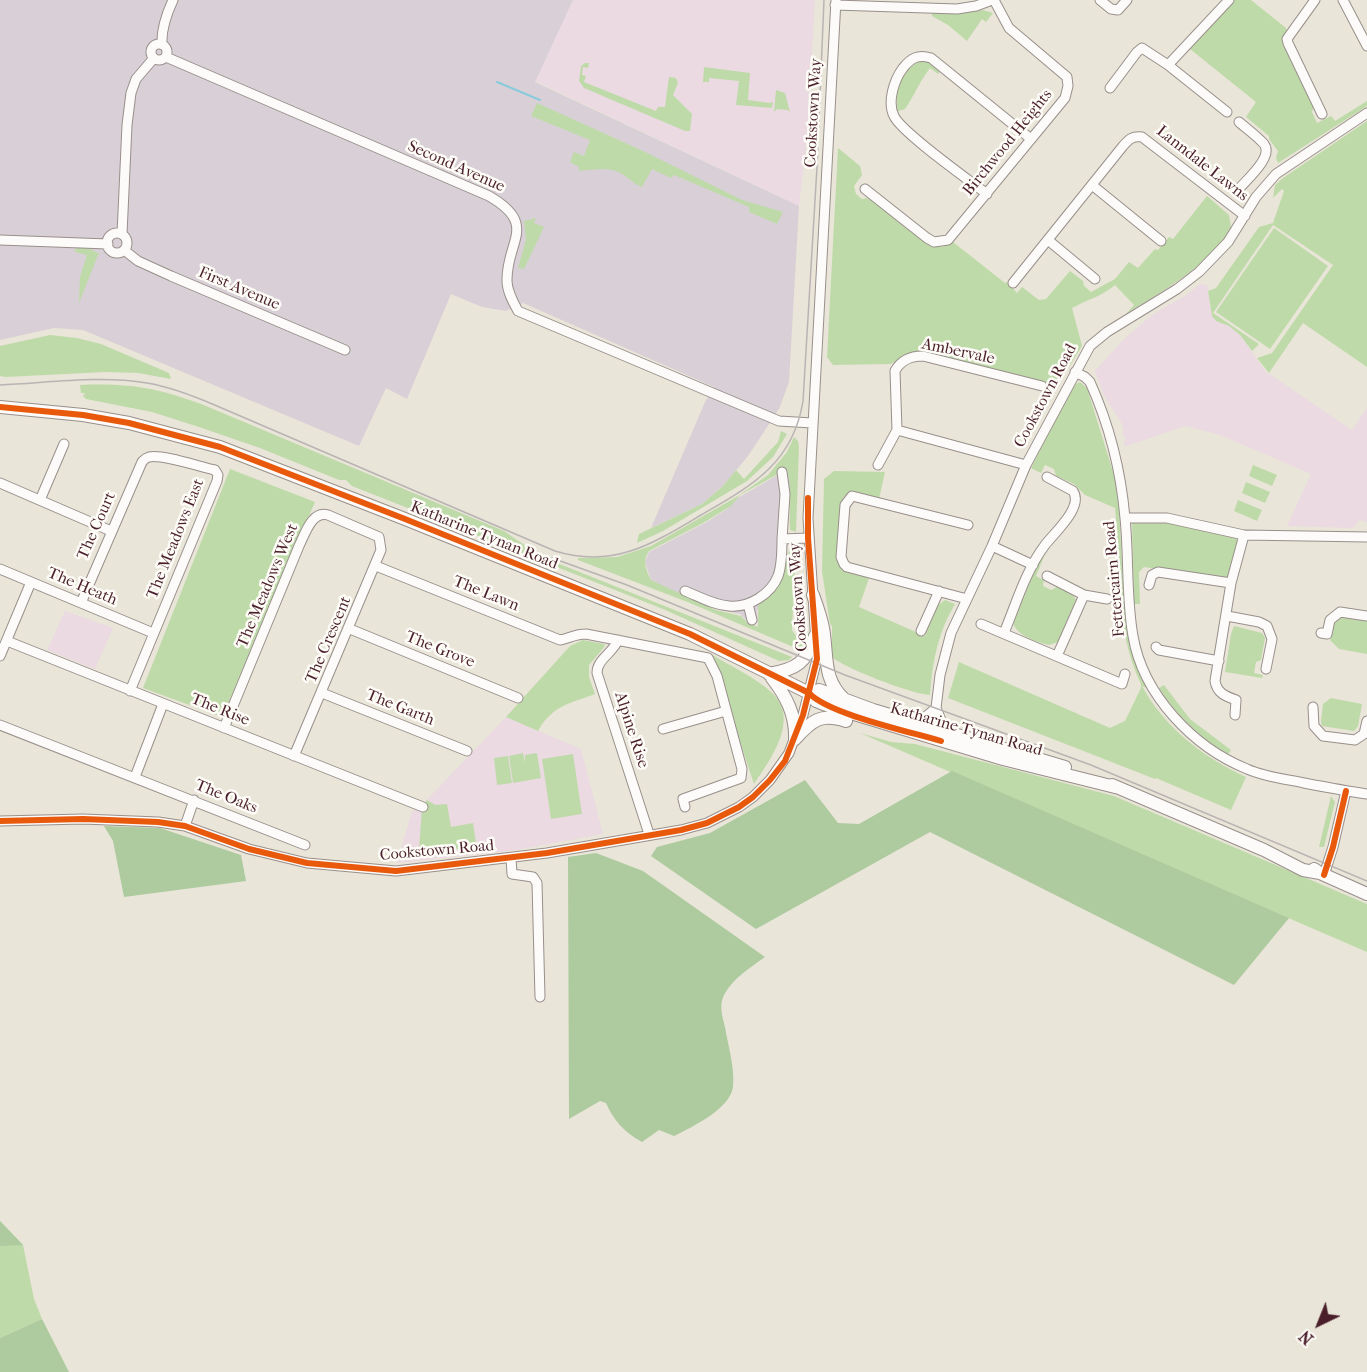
<!DOCTYPE html>
<html>
<head>
<meta charset="utf-8">
<style>
	body { margin:0 }
	#map { position:relative; width:1367px; height:1372px; overflow:hidden; background:#e9e5d8; font-family:"IM FELL French Canon",serif }
	canvas { display:block }
	.north { position:absolute; left:1289px; top:1294px; width:60px; height:60px; -webkit-text-stroke:4px #fdfcf7; paint-order:stroke; rotate:223deg; font-size:16px; font-weight:700; line-height:24px; text-align:center; color:#4a1f2b }
	.north::after { content:''; display:block; margin:auto; width:21px; height:27px; background:#4a1f2b; clip-path:polygon(50% 0,100% 100%,50% 72%,0 100%) }
</style>
</head>
<body>
<div id="map">
<canvas width="1367" height="1372"></canvas>
<div class="north">N</div>
</div>
<script>
const context = document.querySelector('canvas').getContext('2d');
context.lineJoin = 'round';
function fillPath(path, color) {
  context.fillStyle = color;
  context.fill(path, 'evenodd');
}
function stroke(path, color, width, dash) {
  context.strokeStyle = color;
  context.lineWidth = width;
  context.lineCap = dash ? 'butt' : 'round';
  context.setLineDash(dash || []);
  context.stroke(path);
}
function drawText(font, color, halo, rows, align = 'center') {
  context.font = font + ' "IM FELL French Canon",serif';
  context.lineWidth = 5;
  context.setLineDash([]);
  context.textBaseline = 'middle';
  context.strokeStyle = halo;
  context.fillStyle = color;
  for (const [text, x, y, turn = 0] of rows) {
    context.save();
    context.translate(x, y);
    context.rotate((+turn || 0) * Math.PI / 180);
    context.textAlign = isNaN(turn) ? turn : align;
    if (halo) context.strokeText(text, 0, 0);
    context.fillText(text, 0, 0);
    context.restore();
  }
}
const built = new Path2D(`
	M573,0H815L807,138L799,206L535,81Z
	M1200,284L1207,285L1212,316L1216,321L1229,326L1240,335L1265,371L1352,430L1367,408V522L1360,520L1353,528L1287,526L1311,474L1220,435L1185,426L1124,447L1125,438L1122,432L1124,431L1121,422L1104,396L1095,371L1124,339L1145,321L1160,310L1185,296Z
	M65,611L113,628L95,669L47,650Z
	M506,717L581,749L603,834L511,851L397,863L412,811L421,806Z`);
const industrial = new Path2D(`
	M0,0H573L535,82L799,206L789,382L779,409L748,456L723,486L702,504L651,528L705,402L714,387L523,303L506,311L482,307L451,294L407,399L386,388L359,446L83,330L54,328L0,340Z
	M788,469L791,486L788,495L787,554L784,571L778,585L757,611L758,622L747,621L740,614L716,609L685,598L651,580L645,562L649,552L705,523L727,509L736,499Z`);
const green = new Path2D(`
	M1234,0H1251L1286,28L1287,31L1283,40V45L1314,106L1312,112L1317,123L1331,116L1335,121L1367,101V106L1278,163L1276,158L1278,151L1269,139V136L1246,117L1256,102L1190,49Z
	M983,10L993,13L986,22L982,19L967,41L948,25L932,16V13H962Z
	M919,62H929L941,70L938,74L930,68C920,81 914,96 905,109L898,111C894,92 900,71 919,62Z
	M585,63H589L588,68L583,67L582,75L586,76L584,82L656,111L658,107H665L669,77L676,78L678,83L673,95L692,114L690,131H685L584,88L579,81L581,66Z
	M704,67L750,73L748,100L770,103L773,102L772,108L736,105L739,81L709,78V82H703Z
	M776,90L785,93L790,112L788,110L777,109L774,112Z
	M537,103L641,150L742,200L783,212L777,224L749,212V207L674,175L671,178L652,169L642,187C634,184 630,179 622,174C609,166 594,170 579,171V167L570,162L574,152L584,156L590,140L531,116Z
	M1367,121V367L1303,323L1269,373L1257,358L1272,353L1333,265L1273,225L1213,313L1259,344L1252,351L1240,335L1229,326L1216,321L1212,316L1208,291L1216,288L1259,227L1273,223L1284,191L1282,189L1273,198L1275,185L1283,178Z
	M838,148L860,166L862,175L854,186L856,194L862,199L867,198L872,201L925,243L942,247L953,242L1005,283L1007,282L1017,293L1022,287L1039,300L1046,299L1070,271L1083,281L1084,286L1091,292L1115,279L1129,262L1138,268L1155,249L1158,250L1169,237L1173,239L1207,196L1229,215L1231,227C1212,265 1160,292 1126,314L1134,305L1115,285C1103,296 1086,300 1072,308L1082,346L1051,396L1048,395L1051,387L919,352L908,353L891,364L833,365L827,357Z
	M536,218L534,223L544,227L524,269L518,268L526,240L524,221Z
	M1274,228L1328,266L1270,349L1216,312Z
	M76,246L89,248L101,255H98L79,303L80,277L87,255L75,252Z
	M50,335L77,338L101,344L169,373L171,379L138,373L105,372L6,377L0,376V346Z
	M1080,382L1087,388L1114,475L1119,507L1124,601L1128,633L1136,662L1149,689L1142,686C1164,727 1204,758 1246,777L1231,810L1156,778L1155,779L948,698L959,662L1110,728L1125,721L1141,688V684C1114,627 1121,569 1115,508L1085,495L1074,484L1056,476L1054,469L1045,465L1041,473L1031,468L1072,386Z
	M80,385C132,383 158,388 206,406L504,531L542,557L792,657L789,660L779,661L663,609L352,486L346,480H339L260,448L199,427L152,412L86,399L83,396L85,393H81Z
	M781,431L787,434L773,457L747,481L663,531L637,543L639,534L702,504L723,486L736,470L744,479L778,442Z
	M794,437L798,441L799,447L796,532L790,530C789,511 792,486 787,469L740,495L731,506L703,523L649,551C642,561 646,570 651,580L716,610L741,616L747,622L758,627V606C765,597 777,590 781,580C786,569 784,556 792,547L796,546L792,630L803,646L798,649L690,603L578,560V558L617,557L651,546L738,496L768,475L787,452Z
	M1253,465L1277,475L1272,486L1249,476Z
	M230,469L315,502L222,717L143,688Z
	M834,471L885,472L879,499L851,492L844,497L842,501L837,562L843,571L869,578L859,607L925,636L937,606L945,600L955,604C938,632 932,663 930,695C912,694 846,669 832,657V626L830,624L822,571L824,479Z
	M1246,482L1270,492L1265,503L1242,493Z
	M1238,500L1262,510L1257,521L1234,511Z
	M1162,520L1236,537L1238,542L1228,578L1226,580L1144,567L1139,572L1140,604H1134L1132,523Z
	M1048,547L1036,576L1044,580L1043,586L1051,590L1057,587L1072,593L1076,600L1058,642L1049,645C1037,642 1017,636 1013,623L1039,561Z
	M1343,616L1367,620V654L1339,649L1330,640L1333,622Z
	M1234,626L1262,633L1265,638L1261,660L1256,662L1254,673L1263,675L1262,678L1225,672L1231,634Z
	M583,640L604,644L605,646L589,665V677L595,694C569,704 553,705 538,731L506,717L570,646Z
	M711,654C730,666 755,677 771,692C801,718 771,759 754,784Z
	M1164,685L1190,719L1231,750L1228,755C1199,738 1177,716 1159,688Z
	M1331,698L1362,704L1358,726L1354,731L1322,726L1321,721L1323,704Z
	M860,733L891,742L915,744L1114,796L1367,904V952Z
	M523,753L525,763V755L537,753L541,778L513,783L509,756Z
	M573,754L582,814L551,819L542,759Z
	M508,756L512,783L497,785L494,758Z
	M1331,796L1335,802L1324,847H1319Z
	M427,800L435,805L447,804L451,827L473,823L477,849H419L422,808Z
	M0,1221L23,1245L34,1299L42,1319L0,1338Z`);
const forest = new Path2D(`
	M952,771L1289,918L1234,985L930,832L756,929L651,856L657,847L710,833L805,780L838,823L859,824Z
	M104,826L160,828L241,855L246,881L124,897L113,841Z
	M596,853L643,871L765,957C751,967 732,979 724,995C719,1005 722,1016 725,1027C728,1046 735,1067 733,1087C730,1109 692,1127 674,1136L659,1130L642,1142C624,1132 614,1121 606,1103L600,1101L569,1119L568,857Z
	M0,1221L23,1245L0,1246Z
	M42,1319L69,1372H0V1338Z`);
const stream = new Path2D(`
	M497,82L540,100`);
const minor = new Path2D(`
	M1100,0L1111,9L1118,10L1127,0
	M1315,0L1287,39L1288,43L1322,114
	M1343,0L1367,46
	M835,5L957,9L976,6L992,0
	M151 52a8 8 0 1 1 16 0a8 8 0 1 1-16 0Z
	M162,45C161,29 166,15 173,0
	M166,57L489,196C539,225 506,241 507,281C507,291 513,302 518,311L779,421L812,423
	M1168,65L1227,112
	M1110,88L1137,52L1142,48L1168,65L1229,0
	M1092,185L1161,241
	M865,189L927,238L934,242L948,240L1065,98L1068,86L1067,77L1009,28L994,0
	M1238,190C1246,180 1274,157 1264,144C1257,136 1247,129 1239,122
	M987,194C969,180 901,132 894,116C887,102 894,80 903,68C911,58 918,54 931,58L1031,139
	M107 243a10 10 0 1 1 20 0a10 10 0 1 1-20 0Z
	M122,234L127,125L131,93L136,79L154,58
	M0,240L108,244
	M1048,240L1095,279
	M124,250L138,261L171,276L345,350
	M1013,283L1123,146C1129,139 1132,136 1142,137L1245,216
	M1075,372L1085,377L1090,382C1109,424 1121,472 1125,518C1129,557 1126,597 1133,636C1143,695 1193,747 1247,769C1265,777 1285,779 1304,783C1325,787 1346,791 1367,794
	M897,430L1026,465
	M878,465L897,430L895,371C901,360 910,356 923,356L1042,386
	M0,483L111,531
	M40,500L64,444
	M1125,518H1167L1244,535L1367,537
	M782,539L785,494L782,472
	M992,546L1033,565
	M376,566L560,640C570,638 575,634 586,634L708,658L717,676L742,769L741,778L683,799L685,807
	M0,569L153,633
	M1047,576L1084,595L1107,599
	M1149,585L1152,575L1158,572L1231,583
	M685,591C700,597 714,605 729,606C749,608 771,594 778,576C782,565 782,551 782,539L808,538
	M967,599L847,567L844,564L841,557L845,505L852,496L968,525
	M81,603L142,462C144,460 145,458 149,457C163,454 200,467 215,470L218,475L217,481L130,691
	M748,604L752,620
	M1227,616L1259,622L1267,626L1272,639L1266,669
	M981,624L1122,684L1125,674
	M350,629L518,698
	M921,631L939,591
	M1004,633C1016,604 1026,570 1045,545C1054,533 1084,507 1073,491L1047,477
	M1321,633L1327,634L1330,620L1340,612L1367,616
	M618,640C613,653 597,659 597,673L649,834
	M7,641L423,807
	M1156,647L1159,650L1219,661
	M0,656L31,582
	M1057,656L1084,595
	M322,693L467,751
	M1313,707L1314,726L1323,736L1355,740L1364,734L1367,721
	M936,708L943,725L951,732
	M1235,715L1236,700C1225,696 1217,693 1215,681L1231,583L1244,535
	M911,721L924,718L936,708L940,675L951,633L992,546L1026,465L1090,346L1107,332L1177,289L1199,272L1228,242L1256,197L1276,174L1367,113
	M0,725L305,845
	M224,728L299,546C305,534 312,510 328,515L379,537L381,550L294,756
	M663,729L726,711
	M135,777L163,704
	M0,821L83,819L158,822L185,826L249,849L307,863L396,871L547,853L681,830L707,823L739,807L753,797L770,780L789,753L803,715L817,659L808,518L836,0
	M185,826L194,800
	M511,858L512,874L533,877L537,883L540,997
	M1324,875L1333,847L1346,791`);
const major = new Path2D(`
	M0,407L83,415L129,423L220,447L405,519L690,634L809,693L816,701L831,707L1003,759L1119,788
	M813,595C817,606 821,617 823,628C828,654 822,679 844,699
	M769,674C797,669 806,663 815,636
	M772,678C786,696 796,715 795,739
	M809,693L819,690L873,710L1065,767
	M795,739C812,720 821,713 846,721
	M1112,785L1264,850L1303,870L1320,873
	M1314,869L1320,873L1367,894`);
const tram = new Path2D(`
	M0,385C48,383 99,375 147,383C171,387 194,396 217,406L555,551C614,569 652,544 701,515C751,486 793,464 803,401L817,167L824,0
	M552,558L627,585L845,675L1091,765L1367,881`);
const cycleway = new Path2D(`
	M0,407L83,415L129,423L220,447L405,519L690,634L809,693C828,714 911,732 941,741
	M0,821L83,819L158,822L185,826L249,849L307,863L396,871L547,853L681,830L707,823L739,807L753,797L770,780L785,761L803,715L817,659L808,538V498
	M1324,875L1333,847L1346,791`);
const streetNames = [
	["Cookstown Way",814,113,-87],
	["Birchwood Heights",1008,143,-51],
	["Lanndale Lawns",1202,164,38],
	["Second Avenue",456,167,24],
	["First Avenue",239,289,23],
	["Ambervale",958,352,12],
	["Cookstown Road",1046,396,-62],
	["The Court",97,526,-66],
	["Katharine Tynan Road",484,536,22],
	["The Meadows East",176,539,-68],
	["Fettercairn Road",1115,579,-95],
	["The Meadows West",268,586,-67],
	["The Heath",82,587,23],
	["The Lawn",486,594,22],
	["Cookstown Way",799,597,-94],
	["The Crescent",329,640,-67],
	["The Grove",440,650,22],
	["The Garth",400,708,22],
	["The Rise",220,710,22],
	["Alpine Rise",631,730,72],
	["Katharine Tynan Road",966,730,16],
	["The Oaks",226,797,22],
	["Cookstown Road",437,851,-5]
];
fillPath(built, '#ebdae2');
fillPath(industrial, '#d8d0d6');
fillPath(green, '#bfdaa9');
fillPath(forest, '#aeca9f');
stroke(stream, '#89cadc', 2);
stroke(minor, '#998f8b', 11);
stroke(major, '#998f8b', 14);
stroke(minor, '#fcfbf9', 9);
stroke(major, '#fcfbf9', 12);
stroke(tram, '#b9b4b3', 1.5);
stroke(cycleway, '#e8590c', 6);
drawText('16px', '#4a1f2b', '#fdfcf7', streetNames);
</script>
</body>
</html>
